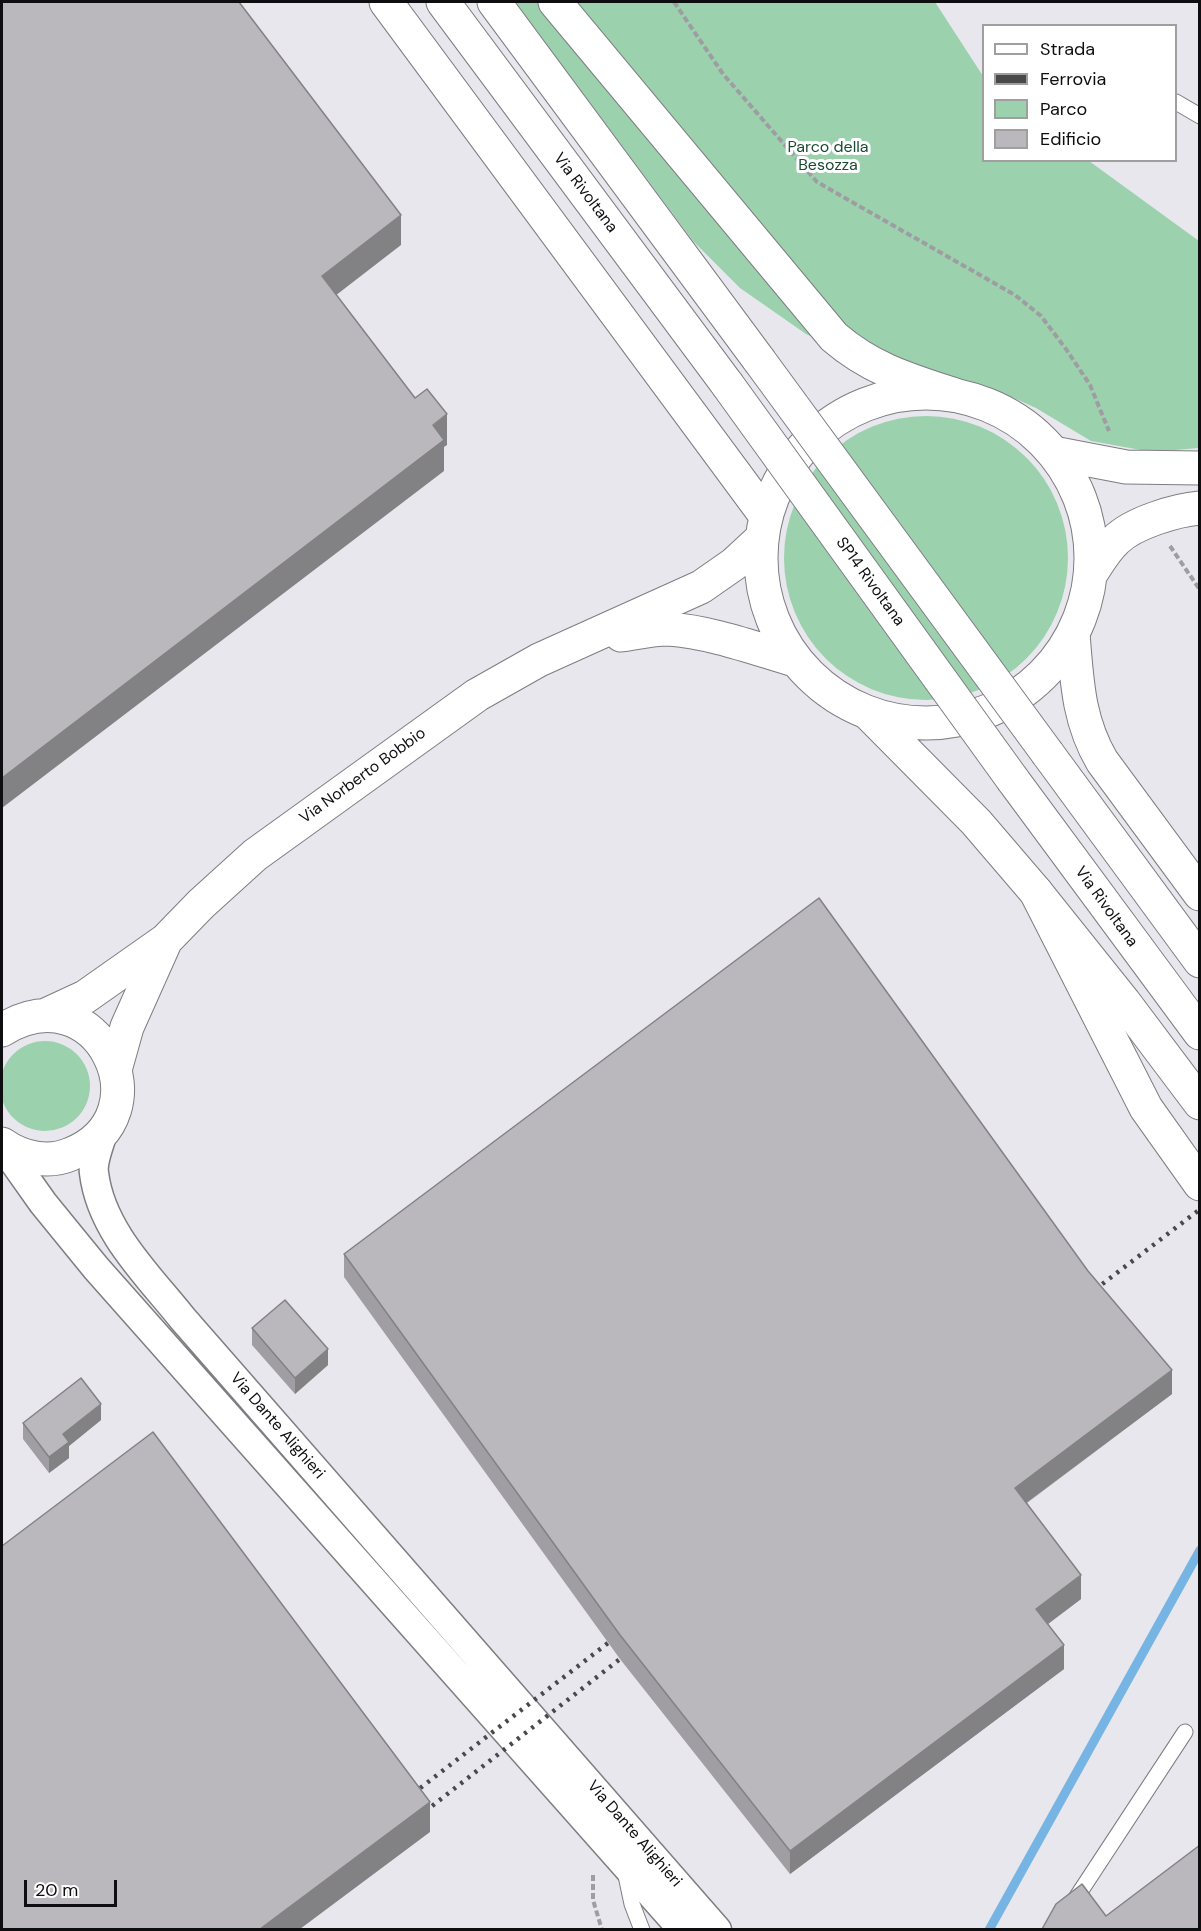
<!DOCTYPE html>
<html>
<head>
<meta charset="utf-8">
<style>
	body { margin:0 }
	#map { position:relative; width:1201px; height:1931px; overflow:hidden; background:#e7e7ed; font-family:"DM Sans",sans-serif }
	canvas { display:block }
	.frame { position:absolute; inset:0; border:3px solid #0e0e10; pointer-events:none }
	.legend { position:absolute; left:982px; top:24px; width:195px; height:138px; box-sizing:border-box; background:#fff; border:2px solid #9f9f9f; margin:0; padding:8px 10px; list-style:none; font-size:18px; color:#0e0e10 }
	.legend li { display:flex; align-items:center; gap:12px; height:30px }
	.legend b { width:30px; border:2px solid #9f9f9f }
	.scale { position:absolute; left:24px; top:1880px; width:93px; height:27px; box-sizing:border-box; border:3px solid #0e0e10; border-top:0; padding-left:8px; font-size:18px; line-height:21px; white-space:nowrap; color:#0e0e10; -webkit-text-stroke:4px #fff; paint-order:stroke }
</style>
</head>
<body>
<div id="map">
<canvas width="1201" height="1931"></canvas>
<div class="frame"></div>
<ul class="legend">
<li><b style="height:8px;background:#fff"></b>Strada</li>
<li><b style="height:8px;background:#49494c"></b>Ferrovia</li>
<li><b style="height:16px;background:#9cd1ae"></b>Parco</li>
<li><b style="height:16px;background:#bab8bd"></b>Edificio</li>
</ul>
<div class="scale">20 m</div>
</div>
<script>
const context = document.querySelector('canvas').getContext('2d');
context.lineJoin = 'round';
function fillPath(path, color) {
  context.fillStyle = color;
  context.fill(path, 'evenodd');
}
function stroke(path, color, width, dash) {
  context.strokeStyle = color;
  context.lineWidth = width;
  context.lineCap = dash ? 'butt' : 'round';
  context.setLineDash(dash || []);
  context.stroke(path);
}
function drawText(font, color, halo, rows, align = 'center') {
  context.font = font + ' "DM Sans",sans-serif';
  context.lineWidth = 6;
  context.setLineDash([]);
  context.textBaseline = 'middle';
  context.strokeStyle = halo;
  context.fillStyle = color;
  for (const [text, x, y, turn = 0] of rows) {
    context.save();
    context.translate(x, y);
    context.rotate((+turn || 0) * Math.PI / 180);
    context.textAlign = isNaN(turn) ? turn : align;
    if (halo) context.strokeText(text, 0, 0);
    context.fillText(text, 0, 0);
    context.restore();
  }
}
const green = new Path2D(`
	M515,2H935L983,76L984,160L1089,161L1199,241V448L1152,452L1091,441L1036,408L987,386L919,369L854,357L806,334L740,288L693,241Z
	M784 558a142 142 0 1 1 284 0a142 142 0 1 1-284 0Z
	M0 1086a45 45 0 1 1 90 0a45 45 0 1 1-90 0Z`);
const stream = new Path2D(`
	M989,1930L1200,1550`);
const path = new Path2D(`
	M674,2L723,74L817,182L1015,295L1041,316L1066,349L1090,385L1109,431
	M1170,546L1200,590
	M593,1875V1900L602,1930`);
const lane = new Path2D(`
	M1176,102L1200,116
	M625,1871L632,1904L642,1930
	M1055,1930L1185,1732`);
const street = new Path2D(`
	M103,1132C100,1144 92,1161 94,1173C101,1231 148,1275 183,1319L717,1930
	M2,1145L43,1203L96,1268L683,1930`);
const secondary = new Path2D(`
	M761 558a165 165 0 1 1 330 0a165 165 0 1 1-330 0Z
	M1053,453L1126,467L1200,468
	M1090,575C1098,563 1106,549 1116,540C1133,523 1176,510 1200,508
	M621,635C636,633 653,629 668,629C711,632 754,648 795,660
	M869,714L976,822L1036,892L1146,1108L1200,1184
	M46,1015L85,997L166,940L201,904L255,855L477,695L539,660L701,587L734,564L761,539
	M2,1030C98,970 168,1115 71,1154C48,1164 22,1158 2,1144
	M115,1070L127,1027L165,942`);
const highway = new Path2D(`
	M386,2L766,516
	M443,2L727,384
	M494,2L759,360
	M555,2L834,337C871,369 909,380 955,395
	M1073,634C1077,681 1078,720 1102,761L1200,894
	M1048,754L1200,961
	M1013,780L1200,1033
	M1036,892L1124,1002L1200,1103`);
const rail = new Path2D(`
	M1088,1295L1199,1210
	M406,1799L608,1643
	M418,1817L620,1659`);
const highwayBridge = new Path2D(`
	M759,360L1048,754
	M727,384L1013,780`);
const wall = new Path2D(`
	M344,1254L1172,1394L1027,1503L1081,1599L1048,1624L1064,1669L790,1874L620,1659L344,1277Z
	M252,1328L328,1365L295,1394L252,1345Z
	M101,1420L69,1446V1458L49,1473L23,1439V1423Z`);
const shadedWall = new Path2D(`
	M401,215V245L322,306V276Z
	M447,414V445L444,447V471L2,808V778Z
	M328,1349V1365L295,1394V1378Z
	M1172,1370V1394L1015,1511V1488Z
	M101,1404V1420L69,1446V1458L49,1473V1457L63,1434Z
	M1081,1575V1599L1036,1633V1609Z
	M1064,1645V1669L790,1874V1851Z
	M430,1802V1832L300,1929H260Z`);
const building = new Path2D(`
	M2,2H239L401,215L322,276L415,398L427,389L447,414L433,425L444,440L2,778Z
	M819,898L1088,1271L1172,1370L1015,1488L1081,1575L1036,1609L1064,1645L790,1851L620,1635L344,1254Z
	M285,1300L328,1349L295,1378L252,1328Z
	M81,1378L101,1404L63,1434L69,1442L49,1457L23,1423Z
	M153,1432L430,1802L260,1929H2V1546Z
	M1200,1845V1929H1042L1056,1904L1082,1884L1106,1916Z`);
const parkNames = [
	["Parco della",828,148],
	["Besozza",828,166]
];
const streetNames = [
	["Via Rivoltana",585,193,53],
	["SP14 Rivoltana",870,582,54],
	["Via Norberto Bobbio",363,776,-36],
	["Via Rivoltana",1106,907,54],
	["Via Dante Alighieri",277,1426,49],
	["Via Dante Alighieri",634,1834,49]
];
fillPath(green, '#9cd1ae');
stroke(stream, '#76b5e3', 9);
stroke(lane, '#7d7d82', 17);
stroke(street, '#7d7d82', 31);
stroke(secondary, '#7d7d82', 35);
stroke(highway, '#7d7d82', 35);
stroke(path, '#9d9da2', 4, [6, 3]);
stroke(lane, '#fff', 15);
stroke(street, '#fff', 28);
stroke(secondary, '#fff', 33);
stroke(highway, '#fff', 33);
stroke(rail, '#49494c', 4.5, [3, 6]);
stroke(highwayBridge, '#7d7d82', 35, []);
stroke(highwayBridge, '#fff', 33);
fillPath(wall, '#a09ea3');
fillPath(shadedWall, '#828184');
fillPath(building, '#bab8bd');
stroke(building, '#828184', 1.5);
drawText('16px', '#184b2f', '#fff', parkNames);
drawText('16px', '#0e0e10', '#fff', streetNames);
</script>
</body>
</html>
